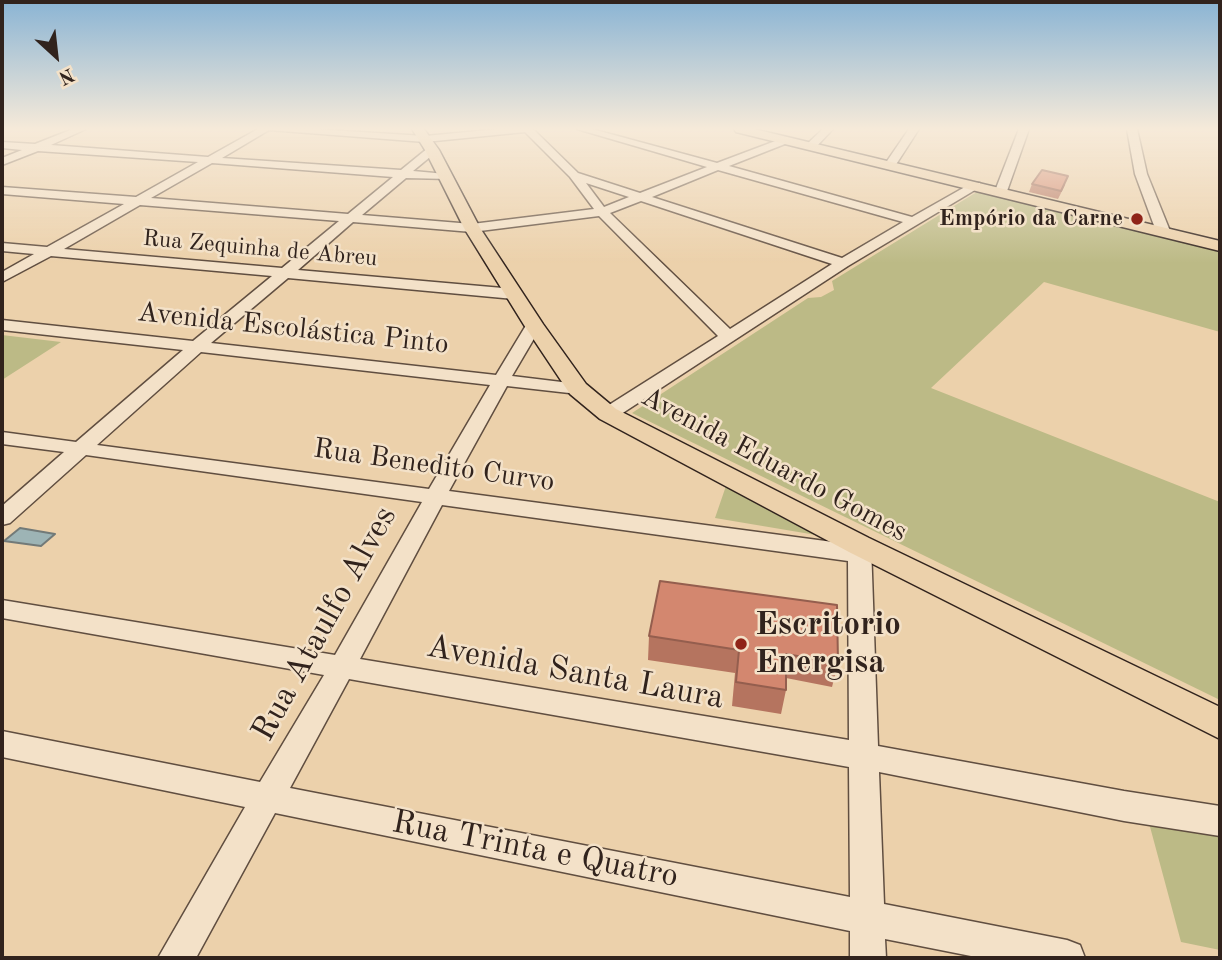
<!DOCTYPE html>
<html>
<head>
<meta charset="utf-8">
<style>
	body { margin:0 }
	#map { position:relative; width:1222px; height:960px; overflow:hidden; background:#ecd1ab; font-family:"Old Standard TT",serif }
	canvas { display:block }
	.frame { position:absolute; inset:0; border:4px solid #31231d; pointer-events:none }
	.north { position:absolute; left:21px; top:21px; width:70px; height:70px; -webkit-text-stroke:5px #f3e1c8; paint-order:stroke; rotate:153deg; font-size:19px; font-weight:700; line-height:28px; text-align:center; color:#31231d }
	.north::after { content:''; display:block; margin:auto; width:24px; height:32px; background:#31231d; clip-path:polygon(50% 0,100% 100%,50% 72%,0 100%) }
</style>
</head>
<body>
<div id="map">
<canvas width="1222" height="960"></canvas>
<div class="frame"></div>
<div class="north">N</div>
</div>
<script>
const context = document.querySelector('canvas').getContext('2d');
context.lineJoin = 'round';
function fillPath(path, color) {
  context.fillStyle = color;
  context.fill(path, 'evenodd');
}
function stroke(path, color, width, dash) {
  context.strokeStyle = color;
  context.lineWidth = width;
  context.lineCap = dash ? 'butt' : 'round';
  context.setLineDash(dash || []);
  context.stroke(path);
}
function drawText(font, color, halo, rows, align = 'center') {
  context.font = font + ' "Old Standard TT",serif';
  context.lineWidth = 5;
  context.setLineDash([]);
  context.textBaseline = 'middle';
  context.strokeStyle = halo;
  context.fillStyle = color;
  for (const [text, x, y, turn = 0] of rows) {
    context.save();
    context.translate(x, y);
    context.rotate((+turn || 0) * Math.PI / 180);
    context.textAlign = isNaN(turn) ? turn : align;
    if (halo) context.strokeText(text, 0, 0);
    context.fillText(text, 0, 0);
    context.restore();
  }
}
const green = new Path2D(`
	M980,190L1220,249V332L1044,282L931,388L1220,502V700L632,413L808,298L821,297L834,290L832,281Z
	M2,335L61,342L2,380Z
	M727,483L834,538L715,518Z
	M1149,823L1220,836V950L1181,942Z`);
const water = new Path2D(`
	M20,528L55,534L41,546L4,541Z`);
const minor = new Path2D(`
	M73,129H86L51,145L208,157L258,129H313L425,136L499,129H533L578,173L640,193L707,167L577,129H592L717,163L786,137L791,140L790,142L729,166L912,217L972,183H980V187L848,266L615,418H601L599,414L601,410L718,336L599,216L472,232L353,222L298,270L514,289L522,294L514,299L288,278L211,343L496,375L528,322H540L542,325L512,376L578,384L587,389L578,394L507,386L449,491L848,544L851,539L859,537L867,539L871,545L878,746L1124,791L1220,806V836L1124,821L879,772L884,904L1067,940L1080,945L1085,958H981L885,939L886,958H850V931L275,813L196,958H158L245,807L2,757V731L260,782L324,675L2,618V600L335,655L422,502L86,455L10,523L2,525V506L64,452L2,444V432L76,442L183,350L2,330V320L193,341L272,276L51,256L2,282V272L34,254L2,251V243L47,247L124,204L2,194V187L136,197L198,162L38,151L2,165V158L22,150L2,148V142L35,144ZM269,130L425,142L525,132L570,177L594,209L472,224L362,215L406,178L450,179V175L446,174L413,171L436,152V148H428L401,170L222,158ZM212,163L393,177L348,214L151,198ZM718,170L903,222L842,258L652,197ZM586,183L629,197L604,207ZM641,201L832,264L730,329L610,213ZM140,205L339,221L282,268L64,249ZM201,352L490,385L429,489L97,445ZM442,505L848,561L849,740L360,659ZM349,679L849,767L850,897L290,788Z
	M823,129H833L815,148H807V144Z
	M909,129H919L895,166H887L885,164Z
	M1019,129H1029L1007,191L997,194L995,191Z
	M1127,129H1137L1147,174L1170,231L1168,234L1163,235L1156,231L1135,174Z`);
const major = new Path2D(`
	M412,129H424L439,150L480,228L543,324L586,384L616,409L869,538L1220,707V739L849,552L600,419L570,394L524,325L464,228L425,150Z
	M734,129H754L1220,241V251L736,132Z`);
const wall = new Path2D(`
	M1032,184L1065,185L1058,199L1029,192Z
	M837,605L838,663L832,687L786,678V690L781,714L732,706L735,673L648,660L649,636Z`);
const building = new Path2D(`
	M1042,170L1068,176L1061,191L1032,184Z
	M660,581L837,605L838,663L786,654V690L736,682L739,650L649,636Z`);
const markers = [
	[1137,219,7,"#8f2418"],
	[741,644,7,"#8f2418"]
];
const farPoinames = [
	["Empório da Carne",1123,219]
];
const farStreetnames = [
	["Rua Zequinha de Abreu",260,249,5]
];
const streetNames = [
	["Avenida Escolástica Pinto",293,329,6],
	["Avenida Eduardo Gomes",774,465,28],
	["Rua Benedito Curvo",434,466,8]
];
const nearStreetnames = [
	["Rua Ataulfo Alves",325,624,-61],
	["Avenida Santa Laura",575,673,10],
	["Rua Trinta e Quatro",535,850,11]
];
const nearPoinames = [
	["Escritorio",755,625],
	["Energisa",755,663]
];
fillPath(green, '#bcba86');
fillPath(water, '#9db4b5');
stroke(water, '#727a78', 2);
stroke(minor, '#604e40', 3);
stroke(major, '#31231d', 3);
fillPath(minor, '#f3e1c8');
fillPath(major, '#ecd1ab');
fillPath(wall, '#b5745f');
fillPath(building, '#d3876f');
stroke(building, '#945e4e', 2);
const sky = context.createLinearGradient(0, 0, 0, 263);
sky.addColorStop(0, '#8ab4d4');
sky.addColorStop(0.49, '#f6ead9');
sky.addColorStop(1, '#f6ead900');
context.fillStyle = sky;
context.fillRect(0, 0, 1222, 263);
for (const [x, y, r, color] of markers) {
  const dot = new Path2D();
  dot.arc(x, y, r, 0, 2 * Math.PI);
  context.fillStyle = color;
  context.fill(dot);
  stroke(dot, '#f3e1c8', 2.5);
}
drawText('bold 23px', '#31231d', '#f3e1c8', farPoinames, 'right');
drawText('23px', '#31231d', '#f3e1c8', farStreetnames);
drawText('28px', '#31231d', '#f3e1c8', streetNames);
drawText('33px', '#31231d', '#f3e1c8', nearStreetnames);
drawText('bold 33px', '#31231d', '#f3e1c8', nearPoinames, 'left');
</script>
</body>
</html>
